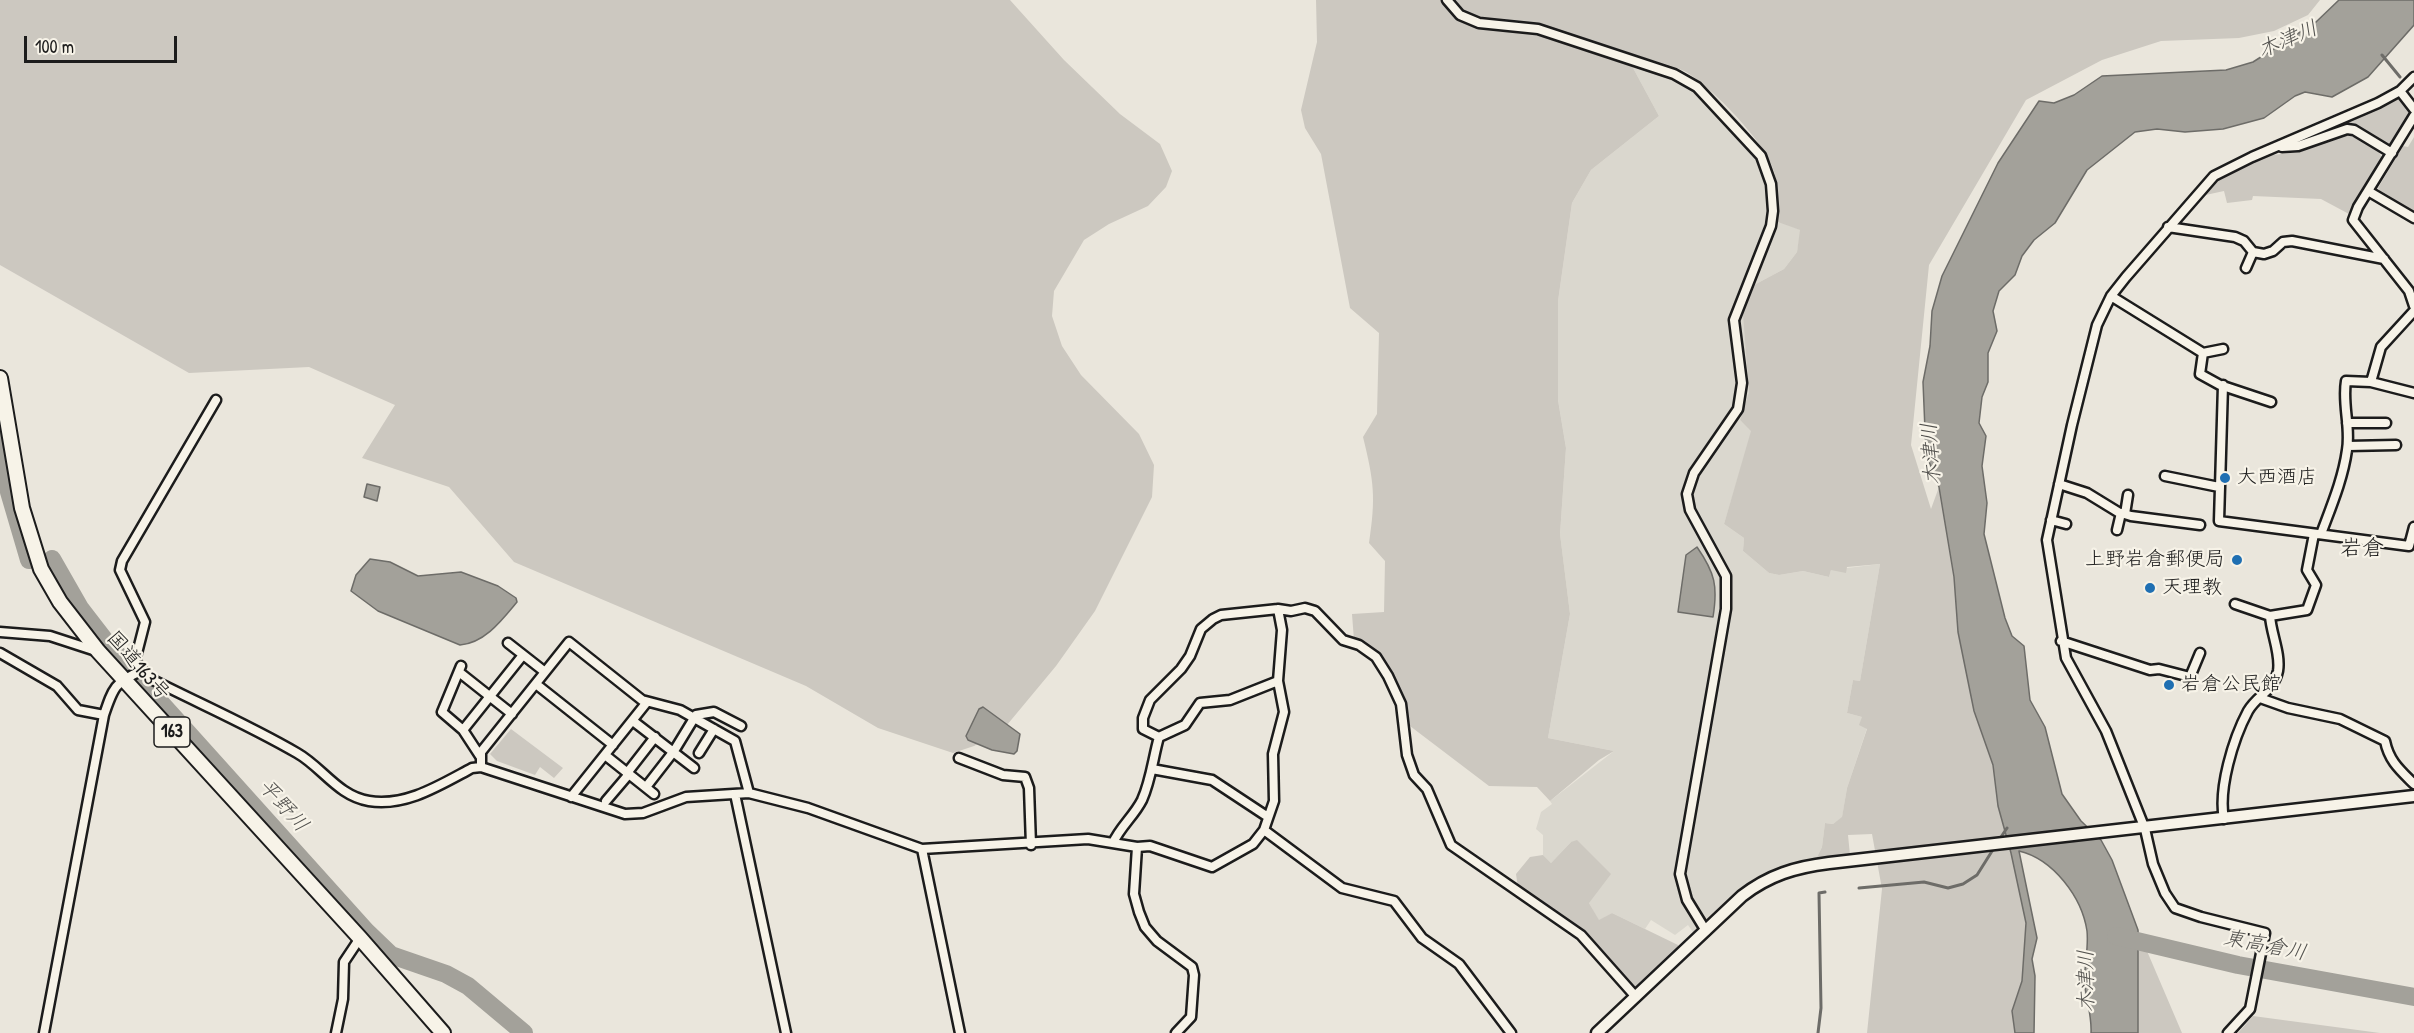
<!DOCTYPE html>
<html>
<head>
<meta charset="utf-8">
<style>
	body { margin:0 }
	#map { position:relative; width:2414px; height:1033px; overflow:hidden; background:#eae6dc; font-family:"Patrick Hand",sans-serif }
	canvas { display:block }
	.scale { position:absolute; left:24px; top:36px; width:153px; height:27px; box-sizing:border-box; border:3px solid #1c1c1c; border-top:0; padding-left:8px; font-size:18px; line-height:21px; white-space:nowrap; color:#1c1c1c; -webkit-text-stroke:4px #f7f3e8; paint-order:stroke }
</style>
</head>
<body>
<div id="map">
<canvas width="2414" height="1033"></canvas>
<div class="scale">100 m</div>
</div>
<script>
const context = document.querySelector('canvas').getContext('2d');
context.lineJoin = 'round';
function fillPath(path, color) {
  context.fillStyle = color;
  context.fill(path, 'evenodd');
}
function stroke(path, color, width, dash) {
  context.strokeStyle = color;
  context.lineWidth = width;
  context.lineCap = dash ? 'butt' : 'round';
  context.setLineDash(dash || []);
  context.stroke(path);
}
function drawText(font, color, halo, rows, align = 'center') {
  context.font = font + ' "Patrick Hand","Klee One",sans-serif';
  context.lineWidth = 4.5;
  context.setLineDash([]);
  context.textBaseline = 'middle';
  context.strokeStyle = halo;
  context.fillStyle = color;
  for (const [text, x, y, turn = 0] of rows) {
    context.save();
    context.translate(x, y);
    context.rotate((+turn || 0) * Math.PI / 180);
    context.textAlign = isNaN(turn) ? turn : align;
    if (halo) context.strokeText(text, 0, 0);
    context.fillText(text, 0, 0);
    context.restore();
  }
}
const built = new Path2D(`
	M1636,55L1684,72L1705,85L1739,121L1767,155L1773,168L1778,199V221L1801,230L1797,252L1784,269L1754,285L1747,367L1749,392L1740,420L1752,431L1724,524L1744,538L1743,551L1769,573L1779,575L1803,571L1829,577L1831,570L1880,564L1860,681L1853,680L1847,713L1862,717L1867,728L1847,788L1842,818L1833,824L1825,823L1822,847L1816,859L1771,870L1754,879L1744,886L1695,935L1688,925L1675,935L1651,920L1645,929L1612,913L1599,921L1589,903L1571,842L1551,863L1543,855V835L1536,829L1541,812L1552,804L1550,801L1614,751L1548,738L1570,614L1560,534L1566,448L1558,400V301L1572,203L1591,170L1659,116L1632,66Z`);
const green = new Path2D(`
	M0,0H1010L1064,60L1120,114L1160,144L1172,171L1166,187L1148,206L1109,224L1084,240L1054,291L1052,316L1062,346L1081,375L1139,434L1154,465L1152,497L1095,611L1056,666L1002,731L974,746L953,753L878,728L806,686L514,562L449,487L362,458L395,405L309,367L189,373L0,265Z
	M1316,0H2320L2308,15L2274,31L2239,38L2161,41L2102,60L2026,100L1929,265L1911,445L1931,509L1939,487L1954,577L1958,632L1974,711L1993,765L1998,806L2011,853L2026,923L2022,981L2012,1010L2015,1033H1867L1882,889L1872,834L1848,835L1850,855L1816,859L1822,847L1825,823L1833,824L1842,817L1847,788L1867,729L1859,725L1862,717L1847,713L1853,680L1860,681L1880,564L1847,567L1846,573L1831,570L1829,577L1803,571L1779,575L1769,573L1743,551L1744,538L1724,524L1751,431L1740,420L1749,392L1743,314L1754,285L1784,269L1797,252L1800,230L1778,222C1778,204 1779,183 1772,166C1763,141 1709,84 1684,71C1669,64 1651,60 1636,55L1632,66L1659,116L1591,170L1572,203L1558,301V400L1566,448L1560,534L1570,614L1548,738L1614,751L1599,760L1550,801L1537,787L1489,786L1410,726L1404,703L1390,674L1354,640L1352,614L1384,612L1385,561L1369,543C1376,497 1374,482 1363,437L1377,414L1379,333L1350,308L1321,154L1305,128L1301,110L1317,42Z
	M2399,98L2410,112V118L2394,144L2388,146L2353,124L2333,129L2332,127Z
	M2347,133C2359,135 2378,146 2382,158L2349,214L2321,199L2253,196L2252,200L2227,203L2224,191L2201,196L2221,176L2263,156L2300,152Z
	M2414,137V213L2382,194L2378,188L2403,146L2408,147Z
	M511,729L563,768L554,778L540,767L535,775L497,761L490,754Z
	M1577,840L1611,874L1589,903L1599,920L1612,913L1678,945V953L1639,990L1632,989L1583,933L1518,888L1516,874L1530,857L1543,855L1551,863L1571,842Z
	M2138,930L2182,1033H2138Z
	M2253,1016L2380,1033H2238Z`);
const water = new Path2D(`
	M2339,0H2414V25L2368,77L2332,97L2305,92L2295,96L2264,118L2223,129L2185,132L2157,129L2135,132L2087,170L2055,223L2034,240L2022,256L2015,275L1999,291L1993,311L1997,331L1988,353V382L1982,397L1979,423L1986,436L1982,466L1987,503L1984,534L2005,618L2012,636L2024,646L2030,700L2045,727L2062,794L2081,821L2101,840L2112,860L2138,930V1033H2091C2092,1017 2087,1003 2085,987C2083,969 2089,950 2087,931C2082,897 2053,859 2019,851L2037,938L2032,959L2035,976L2034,1033H2015L2012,1011L2022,981L2026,923L2011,853L1998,806L1993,765L1974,711L1958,632L1954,577L1939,487L1926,454L1923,382L1930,346L1932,311L1942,276L1998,163L2039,101L2054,103L2074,95L2102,76L2226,70L2253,62L2316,22Z
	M367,484L380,487L377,501L364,497Z
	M1697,547C1715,573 1718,586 1713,617L1678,612L1686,555Z
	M370,559L390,562L418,576L461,572L498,586L516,598L517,602C502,620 485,643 460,645L378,611L351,591L356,575Z
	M983,707L1020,734L1017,751L1014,754L992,750L968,740L966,736L979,709Z`);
const stream = new Path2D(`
	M2382,55L2400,77
	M1999,840L2007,828
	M1859,888L1924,882L1948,888L1963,884L1977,875L1994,848
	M1818,1033L1821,1008L1819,893L1825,892`);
const river = new Path2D(`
	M0,442L9,492L29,560
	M52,559L80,608L107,643L366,931L391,955L446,974L468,986L524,1033
	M2116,936L2238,965L2414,997`);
const minor = new Path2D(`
	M1447,0L1460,15L1479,23L1538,29L1674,74L1697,87L1761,156L1771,184L1773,211L1771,226L1734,320L1742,383L1738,409L1694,473L1687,494L1690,510L1726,576V609L1680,874L1687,900L1706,931
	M2400,91L2414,109
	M2414,116L2358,207L2353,220L2409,291L2414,306
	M2282,147L2298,146L2347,129L2354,130L2392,153
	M2368,191L2414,218
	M2168,227L2235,237L2244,241L2253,252L2264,254L2273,251L2283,242L2292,241L2384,259
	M2246,268L2253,252
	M2111,296L2203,353L2200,374L2220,385L2271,402
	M2203,353L2223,349
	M2371,382L2381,347L2414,311
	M2223,385L2219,521L2409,546L2414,527
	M216,400L122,561L120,570L145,622L135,661L149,678C198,703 249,725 297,753C322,767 338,796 369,801C406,807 440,785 472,768L481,767L625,814L643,813L686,797L749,793L808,808L922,849L1088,839L1137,847L1150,846L1212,867L1253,844L1264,830L1274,801L1273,754L1284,712L1278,681L1282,630L1278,609
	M2347,423H2386
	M2348,446L2396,445
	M2165,476L2219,487
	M2059,484L2087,493L2118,512L2131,516L2200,525
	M2125,514L2128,495
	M2051,520L2066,524
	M2117,530L2121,513
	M2321,534C2331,507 2343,479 2347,450C2351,427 2342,404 2346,381L2371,382L2414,393
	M2235,604L2270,616L2307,610L2316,585L2307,570L2314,534
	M0,632L50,636L96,651
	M2061,641L2150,670L2159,669L2190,677L2200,653
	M508,643L545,672
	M0,653L57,686L78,710L104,715
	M461,666L442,712L463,730L480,756
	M459,672L512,714
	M536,684L613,745
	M2260,698L2288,708L2340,719L2385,741C2389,761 2400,770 2414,784
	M633,721L694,768
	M463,730L523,655
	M1159,737L1185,725L1200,703L1230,700L1278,681
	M699,753L714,729
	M605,755L654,794
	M959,758L1003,775L1025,777L1029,788L1031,845
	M481,767V752L569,642L642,700L680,710L735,741L749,793
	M1152,769L1212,780L1268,817
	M627,773L655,737
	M646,787L674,751L696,715L714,712L741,726
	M735,794L786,1033
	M571,797L647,702
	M606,801L629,774
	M2224,819C2218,789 2233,739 2248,711C2257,695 2274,691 2278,671C2281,654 2271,633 2270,616
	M1264,830L1342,888L1394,901L1422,938L1459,964L1511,1033
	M1113,843C1120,827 1134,816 1142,800C1151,780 1153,758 1159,737L1143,729V718L1150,700L1181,669L1190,656L1201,629L1213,619L1221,615L1278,609L1291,611L1305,608L1315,611L1343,640L1359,645L1376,657L1388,676L1401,704L1407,755L1414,775L1427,789L1451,845L1581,935L1636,997
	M1137,847L1134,894L1139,912L1145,927L1157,941L1192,967L1194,975L1191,1017L1176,1033
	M922,849L960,1033
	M44,1033L104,715C113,688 115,682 141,671
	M336,1033L343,999L344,962L360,938
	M2228,1033L2250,1009L2265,933L2201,917L2175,908L2165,893L2153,864L2145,829L2106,731L2066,658L2047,540L2072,425L2097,325L2111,296L2126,277L2214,176L2252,157L2378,103L2400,91L2414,77`);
const tertiary = new Path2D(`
	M1597,1033L1742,896C1769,875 1796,867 1829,863L2414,796`);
const trunk = new Path2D(`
	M0,378L22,508L41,569L60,602L98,651L360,938L443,1033`);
const markers = [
	[2225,478,6,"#1f6fb2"],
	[2237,560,6,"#1f6fb2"],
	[2150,588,6,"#1f6fb2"],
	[2169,685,6,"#1f6fb2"]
];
const shields = [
	[172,732,36]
];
const shieldNames = [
	["163",172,732]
];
const poiNames = [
	["大西酒店",2237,478],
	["上野岩倉郵便局",2225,560,"right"],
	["天理教",2162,588],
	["岩倉公民館",2181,685]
];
const streetNames = [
	["国道163号",138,666,49]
];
const waterNames = [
	["木津川",2288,40,-23],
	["木津川",1932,454,-94],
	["平野川",283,806,48],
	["東高倉川",2265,946,11],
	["木津川",2087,981,-91]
];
const quarterNames = [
	["岩倉",2362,549]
];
fillPath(built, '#dad7ce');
fillPath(green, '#ccc8c0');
fillPath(water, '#a3a19a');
stroke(water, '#6d6c68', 1.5);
stroke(stream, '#6d6c68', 3);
stroke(river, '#a3a19a', 18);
stroke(minor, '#1c1c1c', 13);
stroke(tertiary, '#1c1c1c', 15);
stroke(trunk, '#1c1c1c', 18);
stroke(minor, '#f7f3e8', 8);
stroke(tertiary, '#f7f3e8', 10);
stroke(trunk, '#f7f3e8', 14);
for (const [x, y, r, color] of markers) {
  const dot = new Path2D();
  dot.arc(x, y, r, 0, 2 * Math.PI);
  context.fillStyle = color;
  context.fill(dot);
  stroke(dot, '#f7f3e8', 2);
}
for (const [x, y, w] of shields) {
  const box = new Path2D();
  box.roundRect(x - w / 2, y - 15, w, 30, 4.5);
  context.fillStyle = '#f7f3e8';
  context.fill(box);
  stroke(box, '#1c1c1c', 1.5);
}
drawText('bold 18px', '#1c1c1c', null, shieldNames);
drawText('20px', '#1c1c1c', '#f7f3e8', poiNames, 'left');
drawText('20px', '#1c1c1c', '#f7f3e8', streetNames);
drawText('italic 21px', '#52514e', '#f7f3e8', waterNames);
drawText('22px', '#1c1c1c', '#f7f3e8', quarterNames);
</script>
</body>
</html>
